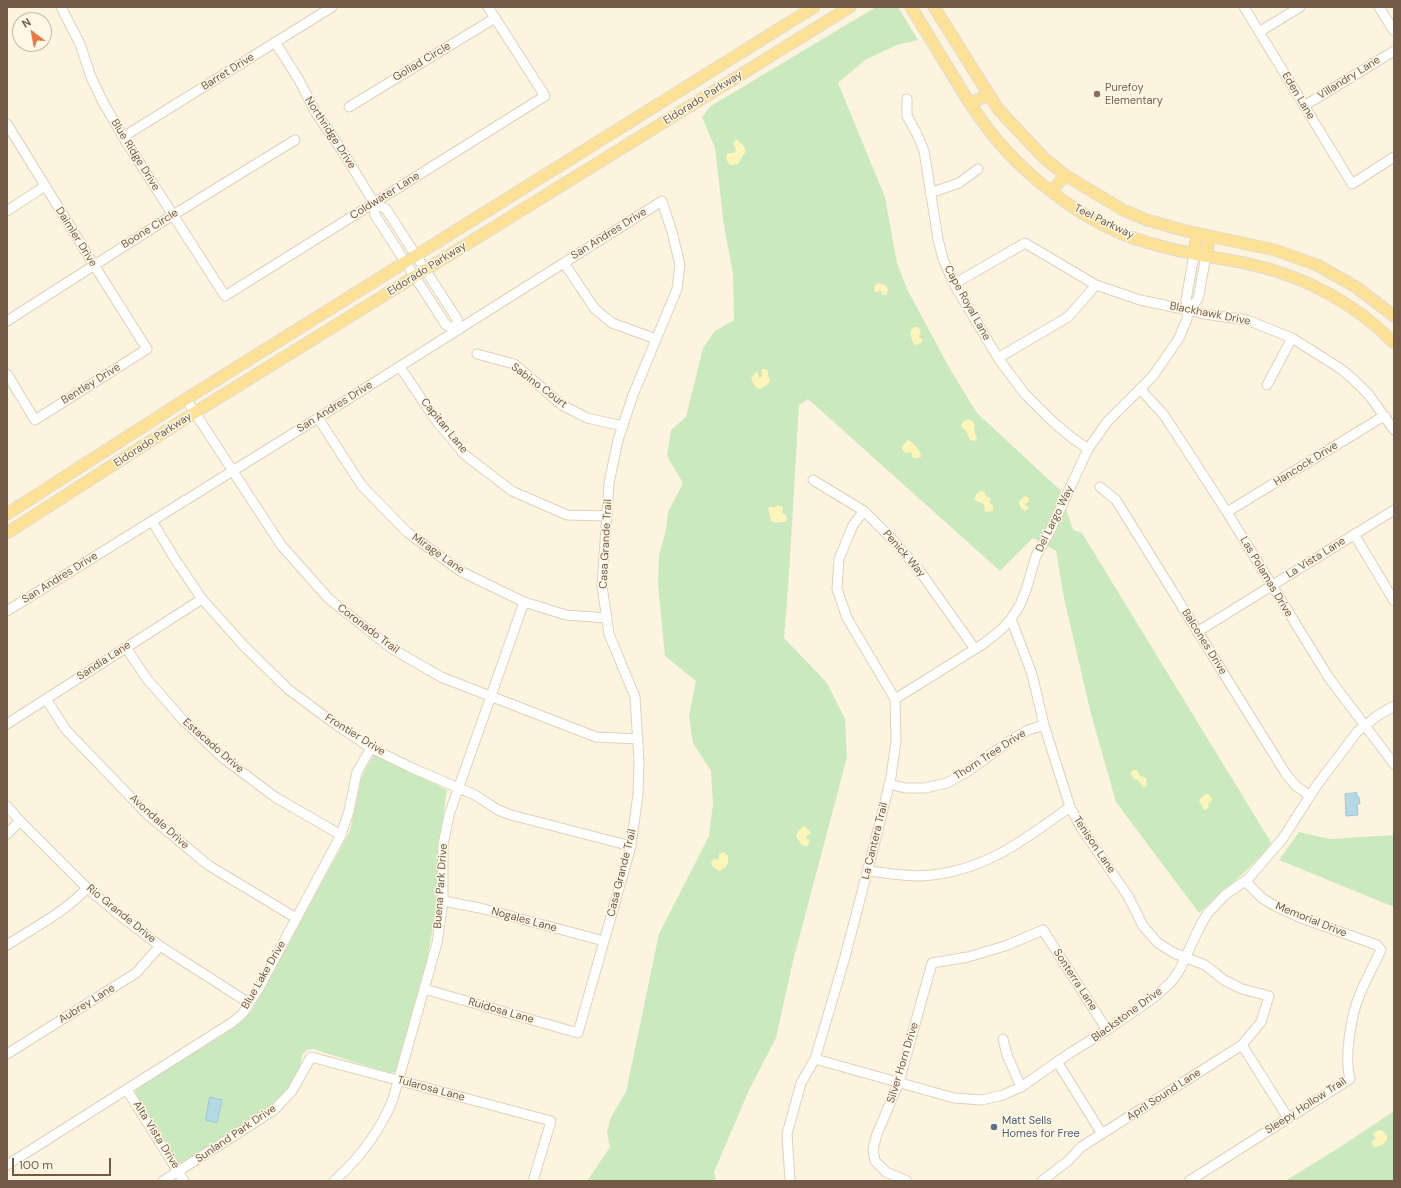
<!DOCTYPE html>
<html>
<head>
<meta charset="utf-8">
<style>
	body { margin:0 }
	#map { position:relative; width:1401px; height:1188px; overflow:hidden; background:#fcf4df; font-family:"DM Sans",sans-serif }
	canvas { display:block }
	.frame { position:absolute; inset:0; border:8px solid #735b47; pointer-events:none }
	.north { position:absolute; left:12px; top:12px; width:40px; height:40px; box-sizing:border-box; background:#fff8e6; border:1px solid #c7b9a6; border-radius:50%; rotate:328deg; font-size:11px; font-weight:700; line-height:16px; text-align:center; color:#735b47 }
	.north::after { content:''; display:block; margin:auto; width:14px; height:18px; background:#e97942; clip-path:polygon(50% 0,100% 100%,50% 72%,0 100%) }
	.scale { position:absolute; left:12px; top:1158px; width:99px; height:18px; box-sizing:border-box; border:2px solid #735b47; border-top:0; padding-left:5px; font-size:12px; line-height:14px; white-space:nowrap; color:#735b47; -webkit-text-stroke:3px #fff8e6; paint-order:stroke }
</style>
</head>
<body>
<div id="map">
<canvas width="1401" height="1188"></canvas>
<div class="frame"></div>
<div class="north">N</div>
<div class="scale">100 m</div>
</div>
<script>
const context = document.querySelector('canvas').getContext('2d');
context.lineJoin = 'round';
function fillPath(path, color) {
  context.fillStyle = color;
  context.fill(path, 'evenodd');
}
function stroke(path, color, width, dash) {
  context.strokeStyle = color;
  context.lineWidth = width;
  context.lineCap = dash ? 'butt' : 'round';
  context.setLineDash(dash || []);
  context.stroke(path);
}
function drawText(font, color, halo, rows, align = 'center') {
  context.font = font + ' "DM Sans",sans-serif';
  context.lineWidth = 3;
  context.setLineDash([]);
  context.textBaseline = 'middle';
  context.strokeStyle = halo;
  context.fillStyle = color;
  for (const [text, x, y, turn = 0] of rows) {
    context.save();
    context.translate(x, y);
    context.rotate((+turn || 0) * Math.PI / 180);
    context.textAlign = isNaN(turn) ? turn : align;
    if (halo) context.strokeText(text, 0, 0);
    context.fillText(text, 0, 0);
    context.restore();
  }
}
const green = new Path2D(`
	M876,7H898L918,40L897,45L865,60L838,83L885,197L897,263L907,289L950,369L977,413L1060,490L1073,530L1082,533L1272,844C1250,869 1224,890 1199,913L1116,802L1091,714L1064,598L1056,551L1033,538L1000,571L808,399L799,405C794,483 791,561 784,638L827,683L845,719L847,757L792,965L776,1038L749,1090L714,1172L716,1181H587L610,1147L607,1132L611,1117L626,1092L659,934L709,836L713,804L711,771L693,743L689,716L696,681L665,656L658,584L659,555L666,530L668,512L683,483L667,456L671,430L686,417L703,348L715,331L734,320L733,274L724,226L715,148L702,117L711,106Z
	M374,755L381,757L447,790L439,845L436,910L428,955L399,1068L395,1072L389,1073L313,1049L307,1050L302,1055L300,1068L291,1086L262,1114L182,1163L177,1162L135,1095L136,1089L235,1026L251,1012L350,831L361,779L366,768Z
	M1299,832L1330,839L1394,835V907L1279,860Z
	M1394,1111V1181H1285L1337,1149Z`);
const sand = new Path2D(`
	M736,139L743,145L746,151L738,164L730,165L727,161L726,157L728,153H733L735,152L736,149L733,144Z
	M878,283C885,284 891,287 886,295H883L880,290L878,292H875L874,287Z
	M914,327H917L921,330L919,337L923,340C921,344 917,346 914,344C911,337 908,332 914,327Z
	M762,369H765L768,371V375L770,380C768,385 763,388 758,389L754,385L751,378L757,371L759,377H762Z
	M966,420H971L975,424L974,429L977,439L975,441L970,440L966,431L961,426L962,423Z
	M908,440C913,442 921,451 921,457L919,458H913L911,452L905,453L902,449V446Z
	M981,491L984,492L986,496L990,498L991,500L989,502L993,506V511L985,512L984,504L974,500L976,494Z
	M1025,496L1029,498V501L1025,504L1029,508L1025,511L1021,508L1019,503L1020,500Z
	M777,505L783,507L782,513L786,515L787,520L785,522H779L776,523L771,521L768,508L771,506L774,508Z
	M1133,770H1137L1140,776L1146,778L1147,786L1143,787L1139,781L1132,777L1131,773Z
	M1206,794H1209L1212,799L1211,802L1208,803L1209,807L1206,810L1203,809L1202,805L1199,802L1201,798Z
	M804,826L811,832L810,834L805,837L810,840L808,845L806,847L801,844L796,836L798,831Z
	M724,852L728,856V863L725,868L719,871L712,866L711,862L714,859L719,860V854Z
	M1378,1130L1383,1131L1387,1136V1140L1382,1145L1375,1147L1373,1146L1372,1141L1376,1139L1373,1134Z`);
const water = new Path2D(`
	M1357,793V797H1359L1360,804H1357L1358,815L1346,816L1345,794Z
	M210,1097L222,1100L217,1123L206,1120Z`);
const minor = new Path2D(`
	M61,7L80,44L91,77L103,102L123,137L225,296L545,96L488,7
	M1244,7L1352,184L1394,157
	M1379,7L1394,31
	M1259,32L1300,7
	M275,42L299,80L316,113L343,152L374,203L375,215L446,325L458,330L457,319L386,209L374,203
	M907,99V116L917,134L924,151L938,239L943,259L954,284L998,358L1024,393L1052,421L1071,437L1088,449
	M1304,106L1394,51
	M349,107L495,18
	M7,124L94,265L147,349L35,420L7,374
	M123,137L332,7
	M930,193L959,183L978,169
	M7,211L45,186
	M564,263L595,309L612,323L656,339
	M954,284L1025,243L1096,285L1140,300L1188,310L1204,314L1247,320L1292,338L1341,369L1353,379L1369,395L1394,430
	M1188,310L1198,299L1206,256
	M7,321L173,215L295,140
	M477,354L514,364L562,405L587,418L623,426
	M998,358L1068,317L1096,285
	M400,367L435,419L465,455L512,491L567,515L607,516
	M1267,385L1292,338
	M1140,389L1164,415L1227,512L1329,678L1394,764
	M186,399L281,545L329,599L391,648L441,677L596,737L638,739
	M318,418L362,486L407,532L460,571L524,602L566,615L607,618
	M813,480L864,511L892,539L919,570L975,649
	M1100,487L1116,500L1286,774L1296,786L1310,796
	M1227,512L1379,419L1386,417
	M152,521L175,559L202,599L245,647L288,689L335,724L371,748L412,768L475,795L498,810L511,815L631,846
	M1354,534L1394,601
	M7,611L318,418L662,201L672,232L680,265L677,289L633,395L618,440L609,483L602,586L609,634L635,697L639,761L638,794L631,846L578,1033L424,989
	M1011,619L1032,674L1044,725L1070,807L1082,829L1128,896L1143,926L1158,943L1174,953L1205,965L1224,980L1242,989L1269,996L1261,1022L1242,1045L1081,1147L1068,1161L1042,1181
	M1197,632L1394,510
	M126,648L147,679L182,719L223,758L275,797L341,835
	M46,699L66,730L147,814L208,865L296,918
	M895,699L983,644L1001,630L1011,619L1020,605L1026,590L1036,556L1051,529L1088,449L1107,422L1153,376L1179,338L1187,319L1188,310L1186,300L1194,254
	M7,724L202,599
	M889,784L905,788H925L947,783L968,771L1011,740L1028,730L1044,725
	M7,806L20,821L87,888L122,917L160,946L249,1003
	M7,834L20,821
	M868,871C889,873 911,878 932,875C988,869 1025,839 1070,807
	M443,901L480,908L604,941
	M7,945C35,927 65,912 87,888
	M1003,1039L1007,1055L1021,1087
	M1242,1045L1288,1118
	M7,1054L136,973L160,946
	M815,1059L954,1098L982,1100L1003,1095L1021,1087L1070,1053L1107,1030L1156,996L1171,982L1179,971L1201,924L1208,913L1225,895L1248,879L1283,838L1317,785L1357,732L1377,716L1394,706
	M1058,1063L1102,1134
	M127,1090L184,1181
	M7,1165L233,1022L243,1013L259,988L341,835L349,811L357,772L371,748
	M163,1181L274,1110L292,1091L311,1057L551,1121L533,1181
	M334,1181C360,1158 380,1131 393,1099L437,943L443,901V845L449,815L524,602
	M790,1181L787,1134L801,1083L815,1059L845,957L878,830L891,777L896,740L895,699L847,618L837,589L839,559L853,525L864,511
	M907,1181L886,1172L875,1161L873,1149L877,1134L899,1082L932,963L968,957L1005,946L1043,930L1107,1030
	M1189,1181L1350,1079C1344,1057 1351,1015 1360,994C1366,979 1374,965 1381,950L1377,945L1301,918L1275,906L1262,898L1245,881`);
const major = new Path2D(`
	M911,7C926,32 941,56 956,81C968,101 981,121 996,139C1027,177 1083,220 1130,237C1151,244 1174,250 1195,254C1214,258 1234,260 1253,265C1306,277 1356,304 1394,343
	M934,7L998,109L1044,158L1065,175L1123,210L1147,220L1186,231L1275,250L1317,265L1356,287L1394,316
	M970,104L989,94
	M1052,191L1065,175
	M1194,254L1197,233
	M1206,256L1210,236
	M7,514L186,399L814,7
	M7,533L194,413L850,7`);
const markers = [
	[1097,94,4,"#8d6e63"],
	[994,1127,4,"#5c6f8a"]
];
const streetNames = [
	["Goliad Circle",422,62,-31],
	["Barret Drive",228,72,-32],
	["Villandry Lane",1349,78,-32],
	["Eden Lane",1298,96,59],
	["Eldorado Parkway",703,98,-32],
	["Northridge Drive",330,133,57],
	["Blue Ridge Drive",135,155,58],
	["Coldwater Lane",385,196,-32],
	["Teel Parkway",1104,222,26],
	["Boone Circle",150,229,-32],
	["San Andres Drive",609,234,-32],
	["Daimler Drive",76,237,58],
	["Eldorado Parkway",427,269,-32],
	["Cape Royal Lane",967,303,61],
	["Blackhawk Drive",1210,314,11],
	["Bentley Drive",91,384,-32],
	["Sabino Court",539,386,37],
	["San Andres Drive",335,407,-32],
	["Capitan Lane",444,426,51],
	["Eldorado Parkway",153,440,-33],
	["Hancock Drive",1306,464,-32],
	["Del Largo Way",1055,519,-64],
	["Casa Grande Trail",606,544,-87],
	["Mirage Lane",438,554,35],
	["Penick Way",904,554,49],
	["La Vista Lane",1316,558,-32],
	["Las Polamas Drive",1266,577,59],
	["San Andres Drive",60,578,-32],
	["Coronado Trail",368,629,37],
	["Balcones Drive",1204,642,58],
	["Sandia Lane",104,661,-33],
	["Frontier Drive",355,735,32],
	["Estacado Drive",213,746,41],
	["Thorn Tree Drive",990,755,-33],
	["Avondale Drive",159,822,42],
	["La Cantera Trail",875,841,-76],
	["Tenison Lane",1094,845,56],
	["Casa Grande Trail",622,873,-76],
	["Buena Park Drive",441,886,-86],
	["Rio Grande Drive",121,914,39],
	["Nogales Lane",524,920,15],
	["Memorial Drive",1311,920,22],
	["Blue Lake Drive",264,975,-60],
	["Sonterra Lane",1075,980,57],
	["Aubrey Lane",87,1004,-32],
	["Ruidosa Lane",501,1011,16],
	["Blackstone Drive",1127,1015,-36],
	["Silver Horn Drive",903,1063,-73],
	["Tularosa Lane",431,1089,15],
	["April Sound Lane",1164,1095,-33],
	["Sleepy Hollow Trail",1306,1106,-33],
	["Sunland Park Drive",236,1134,-34],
	["Alta Vista Drive",156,1135,58]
];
const educationNames = [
	["Purefoy",1105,88],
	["Elementary",1105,101]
];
const serviceNames = [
	["Matt Sells",1002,1121],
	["Homes for Free",1002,1134]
];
fillPath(green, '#cbe9be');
fillPath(sand, '#fdf5b9');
fillPath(water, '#b4d9e5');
stroke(water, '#9ac8d7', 1);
stroke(minor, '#e0d1bc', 11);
stroke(major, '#e0dbd7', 13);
stroke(minor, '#fff', 9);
stroke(major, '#fce196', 11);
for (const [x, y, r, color] of markers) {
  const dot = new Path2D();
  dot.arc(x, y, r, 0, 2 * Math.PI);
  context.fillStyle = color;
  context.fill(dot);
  stroke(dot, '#fff8e6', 1.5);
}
drawText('11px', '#735b47', '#fff8e6', streetNames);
drawText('11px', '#785e54', '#fff8e6', educationNames, 'left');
drawText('11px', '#4e5e75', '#fff8e6', serviceNames, 'left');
</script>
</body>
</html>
